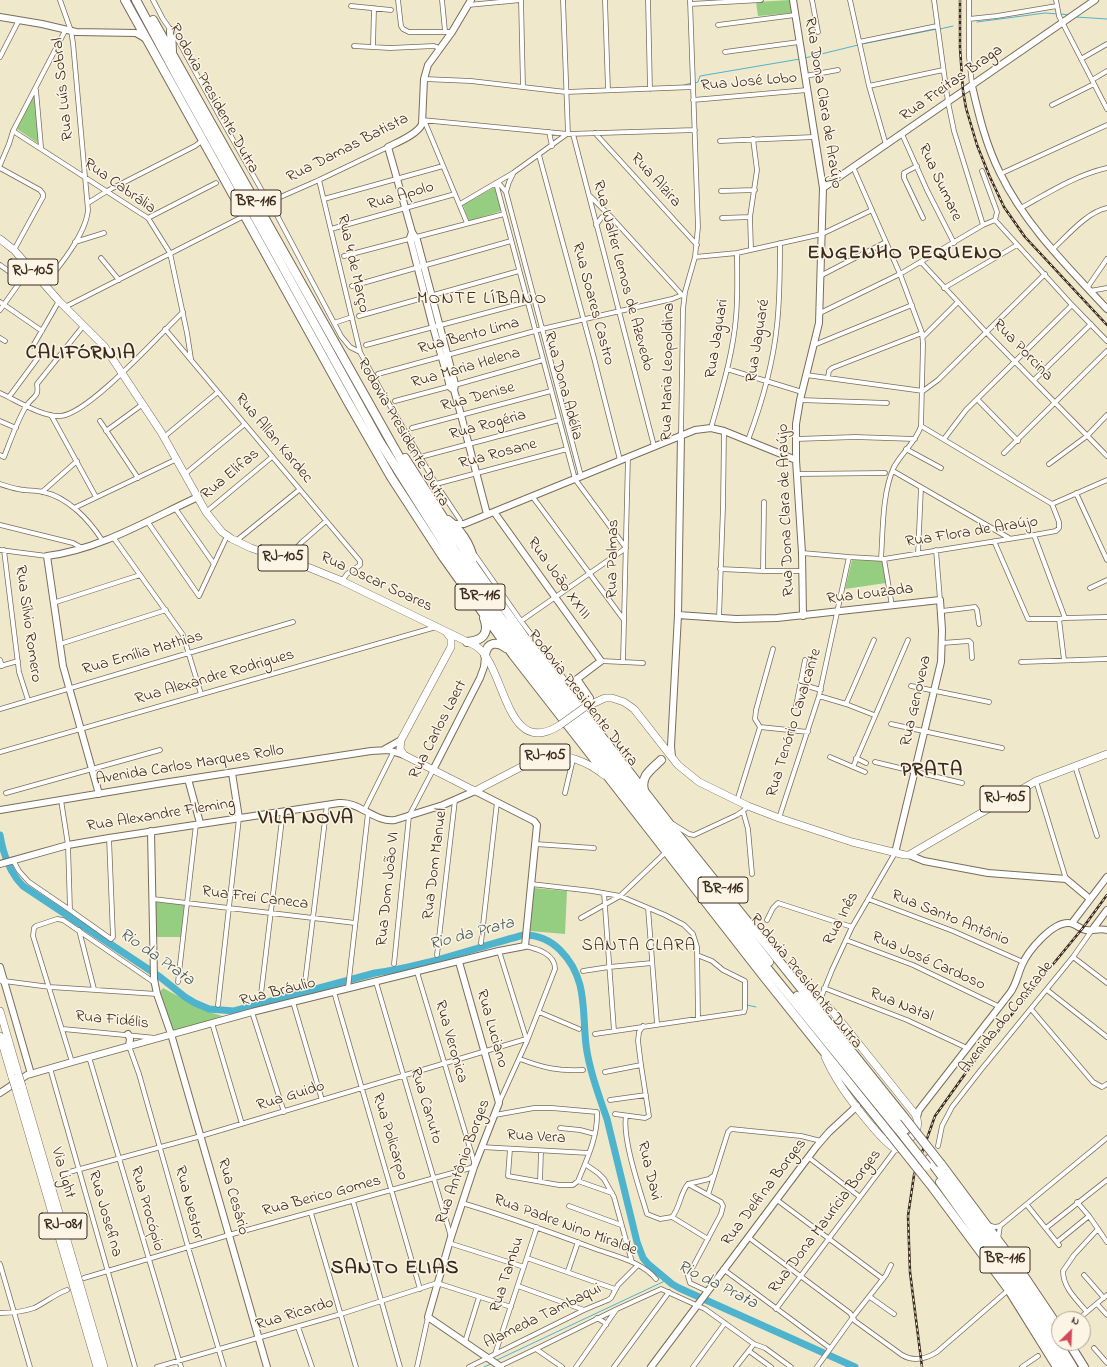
<!DOCTYPE html>
<html>
<head>
<meta charset="utf-8">
<style>
	body { margin:0 }
	#map { position:relative; width:1107px; height:1367px; overflow:hidden; background:#f0e8cb; font-family:"Indie Flower",sans-serif }
	canvas { display:block }
	.north { position:absolute; left:1051px; top:1311px; width:40px; height:40px; box-sizing:border-box; background:#fcf5e5; border:1px solid #afa495; border-radius:50%; rotate:24deg; font-size:11px; font-weight:700; line-height:16px; text-align:center; color:#3b2a1e }
	.north::after { content:''; display:block; margin:auto; width:14px; height:18px; background:#d1495b; clip-path:polygon(50% 0,100% 100%,50% 72%,0 100%) }
</style>
</head>
<body>
<div id="map">
<canvas width="1107" height="1367"></canvas>
<div class="north">N</div>
</div>
<script>
const context = document.querySelector('canvas').getContext('2d');
context.lineJoin = 'round';
function fillPath(path, color) {
  context.fillStyle = color;
  context.fill(path, 'evenodd');
}
function stroke(path, color, width, dash) {
  context.strokeStyle = color;
  context.lineWidth = width;
  context.lineCap = dash ? 'butt' : 'round';
  context.setLineDash(dash || []);
  context.stroke(path);
}
function drawText(font, color, halo, rows, align = 'center') {
  context.font = font + ' "Indie Flower",sans-serif';
  context.lineWidth = 3;
  context.setLineDash([]);
  context.textBaseline = 'middle';
  context.strokeStyle = halo;
  context.fillStyle = color;
  for (const [text, x, y, turn = 0] of rows) {
    context.save();
    context.translate(x, y);
    context.rotate((+turn || 0) * Math.PI / 180);
    context.textAlign = isNaN(turn) ? turn : align;
    if (halo) context.strokeText(text, 0, 0);
    context.fillText(text, 0, 0);
    context.restore();
  }
}
const green = new Path2D(`
	M790,0L793,6L792,13L758,16L756,2Z
	M34,94L39,144L17,129Z
	M495,187L501,211L469,221L463,205Z
	M852,560L882,561L886,583L845,589Z
	M534,888L567,891L565,934L530,931Z
	M153,899L187,903L183,937H154Z
	M163,988L204,1010L228,1018L172,1031L159,993Z`);
const stream = new Path2D(`
	M1061,14L1069,15
	M1076,17L1107,19
	M977,22L1045,13L1058,14
	M940,29L953,26
	M862,44L937,29
	M805,58L858,45
	M695,83L698,82L700,76L800,59
	M684,85L692,83
	M747,1005L756,1007
	M497,1360L667,1280
	M484,1367L491,1364`);
const river = new Path2D(`
	M0,835C3,853 10,873 23,886L160,977L185,997L195,1003L209,1009L234,1011L375,973C426,966 474,948 524,935C538,935 551,941 560,950C588,978 582,1010 586,1045C589,1069 599,1096 607,1119L637,1242L643,1258L648,1264L672,1284L679,1288L855,1367`);
const street = new Path2D(`
	M153,0L163,19L179,42L220,117L265,196
	M398,0L401,26L403,29L409,32H452
	M442,0L445,31
	M521,0L523,87
	M563,0L568,134
	M605,0L608,90
	M648,0L650,89
	M812,0L818,32
	M850,0L869,86L886,145
	M934,0L948,102L954,131L983,225
	M969,0V57L972,85
	M1056,0L1059,16L1107,109
	M690,4L761,0
	M468,5L521,0
	M351,6L391,10
	M969,19L997,16L1057,6
	M718,25L795,15
	M859,42L937,26
	M354,46L390,48L434,46L439,48
	M373,46L374,8
	M725,52L799,42
	M0,57L19,20
	M1081,59L1107,44
	M805,76L838,70
	M424,79L471,81L566,92L693,87
	M1092,80L1107,71
	M869,86L943,70
	M36,90L41,147
	M693,100L807,90
	M1052,105L1094,84
	M422,120L568,134L695,130
	M424,120L467,223
	M13,131L148,218L170,253L187,333L191,359
	M549,132L552,146
	M595,133L697,245
	M573,134L654,446
	M902,134L927,190L954,243
	M720,141L814,137
	M539,155L594,358L620,460
	M0,165L9,144L13,131L66,29
	M917,166L904,173V178L923,218
	M853,167L900,274L922,333L923,344L921,426C916,442 902,452 894,467C882,493 883,530 881,559
	M0,168L40,190L43,194V197L14,250
	M982,171L996,209L997,212L995,220
	M1000,174L1107,125
	M319,180L360,352L382,392L436,484L460,520
	M498,182L506,192L581,476
	M496,183L575,479L626,548L521,621
	M721,191L755,190
	M506,192L509,182L513,174
	M589,195L613,219L684,297
	M254,197L269,202
	M324,199L443,166
	M270,202L341,336L350,347L360,352
	M88,203L107,191L195,146L203,140
	M460,204L513,173L567,134
	M1021,208C1048,193 1076,175 1107,168
	M263,214L264,208L269,202L319,180L388,147
	M148,218L216,183
	M722,218L750,217
	M995,220L1072,305L1107,341
	M596,225L602,217L611,218
	M331,229L455,194
	M75,242L104,233
	M751,250L750,217L757,170L753,139
	M1052,250C1067,236 1087,212 1107,208
	M344,256L504,214
	M695,257L737,253L822,234L872,210
	M101,258L119,280
	M921,262L986,332L1107,456
	M0,265L21,280
	M820,276L886,242
	M44,285C59,267 86,234 88,210L73,43L71,31L60,0
	M352,286L511,241
	M944,288L1017,245
	M1087,288L1107,259
	M1090,291L1107,288
	M0,302L42,331
	M65,307L244,216
	M0,310L30,268
	M820,313L900,274L983,225L995,220
	M359,316L519,271
	M334,323L352,317
	M165,329L360,561V565L347,574L342,581
	M923,337L958,302
	M0,338L5,341
	M366,345L527,302
	M814,345L912,305
	M33,346L59,301
	M727,369L802,392
	M378,374L542,329L672,299L682,295
	M806,375L923,391L938,380L1045,274
	M828,377L829,371L832,368L922,333
	M1034,380L1091,324
	M0,393C16,400 42,417 60,416C88,415 160,334 183,312
	M9,397L37,359
	M977,399L1018,441
	M800,400L887,403
	M395,401L455,385L543,360
	M51,415L96,497
	M0,421L16,428
	M100,421L138,478
	M921,426L1052,504
	M412,428L551,391
	M711,428C721,392 733,355 736,317C738,296 737,274 737,253
	M106,431L143,404
	M681,435L683,309L685,292L695,257L698,227L690,0
	M164,437L218,392
	M796,439L855,437L915,439
	M944,439L966,410L1072,305
	M748,440C762,403 773,364 777,325C780,298 780,270 780,243
	M906,449L941,468
	M1004,453L1107,351
	M0,455L4,457C10,442 18,418 27,405C34,395 39,398 37,384L84,325
	M424,456L559,420
	M1049,464L1087,436L1107,415
	M893,471L1009,538
	M185,474L245,424
	M797,474L885,473
	M0,484C6,486 12,488 18,489C26,491 35,490 43,492C68,497 89,520 102,540
	M436,484L567,449
	M42,492L77,461
	M1076,493L1107,560
	M532,496L624,620
	M1052,504L1107,480
	M74,508L177,459
	M175,508L214,564
	M206,512L272,457
	M147,521L199,596L227,536
	M0,525L73,543L82,548
	M1034,535L1065,618
	M113,537L183,635L201,694
	M236,541L299,490
	M994,541L1028,619H1059L1065,618L1107,617
	M0,550L47,556
	M4,550L19,672L28,700
	M936,550L940,600
	M802,553L849,557L884,559L1034,535L1056,531L1059,528V522L1052,504
	M918,554L921,487
	M475,555L521,621L566,681L571,683L577,679
	M286,559L302,542L326,521
	M884,559L892,606
	M720,569L763,571H803
	M763,571L764,502
	M1090,588L1107,580
	M53,603L140,575
	M942,611L975,607L977,610L979,624
	M719,618L723,507L724,431
	M1059,619L1064,660
	M942,643L969,641L971,643L972,658
	M60,644L166,610
	M0,660L2,666
	M601,661L643,663
	M623,661L628,457
	M1021,662L1107,659
	M0,666L18,661
	M800,684L821,690
	M911,686L989,702
	M819,696L846,704L874,715
	M846,704L874,640
	M796,706L805,660
	M0,709L293,622
	M891,724L1002,748
	M760,727L808,732
	M0,752L436,627
	M830,757L865,772
	M856,758L866,763
	M875,762L962,783
	M1075,766L1097,836
	M853,767L908,640
	M1036,781L1066,879
	M6,793L160,750
	M565,793L573,759
	M61,800L68,845L70,910
	M737,801L760,727L755,719L756,710L773,649
	M364,811L394,751
	M743,811L748,829L752,874
	M779,818L819,696L849,557
	M673,824L689,834L694,835L737,815L743,811L748,806
	M535,844L594,848
	M13,860L19,871L29,882L70,910L111,939L113,937L109,838
	M531,884L592,891L620,896L665,915L684,925L693,934L697,947L698,1019
	M604,893L614,1031
	M153,899L355,923
	M868,899L953,931L1023,962
	M648,908L657,1024
	M581,918L620,896L666,852
	M767,920L773,908L778,903L852,927
	M79,930L94,989
	M846,940L913,965L1000,1007
	M481,943L497,802
	M499,951L527,1041
	M437,955L455,800
	M1073,957L1107,983
	M394,964L409,816L433,770
	M583,971L609,967L652,963
	M417,972L475,1165
	M4,981L50,987L157,994
	M178,982L196,824
	M305,982L327,804
	M376,982L451,1237
	M348,988L368,813
	M824,988L907,1020L967,1048
	M1047,990L1107,1037
	M334,992L420,1289
	M261,994L283,811
	M820,1000L832,970L852,927L895,853
	M293,1002L322,1100
	M218,1005L239,818
	M1031,1009L1093,1082L1102,1087L1107,1084
	M252,1012L284,1112
	M539,1012L579,1029
	M212,1023L242,1124
	M63,1029L156,1038
	M595,1034L744,1012L745,1008V981L723,970L712,961L697,955
	M129,1046L139,1074L188,1247L224,1367
	M89,1057L181,1367
	M520,1059C544,1068 557,1071 583,1070
	M72,1062L33,936L34,928L36,926L57,919L63,920L155,983
	M50,1068L135,1367
	M605,1072L641,1065
	M610,1100L646,1095
	M499,1103L527,1041L555,969C555,954 538,949 525,946
	M615,1114L645,1118L649,1116L641,1065L638,1041L639,1032L643,1026
	M495,1115L534,1108H552L597,1112C598,1136 587,1159 578,1181L573,1185H559L508,1176L510,1149
	M626,1116C622,1139 640,1190 647,1214L660,1219L672,1217C680,1208 680,1193 688,1184L709,1179L713,1176
	M560,1128L580,1130L595,1134
	M938,1146L942,1126L952,1107L980,1071L1073,957L1092,930
	M481,1147L589,1153
	M808,1157L860,1197
	M585,1164L598,1173L604,1179L614,1197L632,1262
	M62,1174L201,1136L526,1039
	M540,1181L541,1151
	M578,1181L612,1193
	M688,1184L721,1202L723,1206L721,1214L688,1276L690,1283L707,1291
	M708,1195L728,1132L731,1129L801,1136L821,1141
	M777,1200L883,1279
	M353,1201L400,1367
	M1077,1202L1089,1216L1107,1242
	M462,1203C506,1216 550,1232 593,1248C614,1256 641,1261 656,1279
	M1027,1205L1059,1245
	M569,1206L621,1225
	M311,1213L356,1367
	M672,1217L708,1239
	M987,1225L995,1227L1000,1226L1107,1138
	M1046,1228L1107,1180
	M748,1237L850,1313L855,1321L902,1355C914,1362 926,1359 937,1352L1006,1292
	M998,1239L1000,1226
	M1057,1242L1089,1216
	M449,1243L524,1267
	M527,1258L615,1289
	M0,1264L30,1367
	M723,1269L830,1348
	M568,1271L578,1242
	M1084,1275L1104,1298
	M84,1278L229,1235L474,1167
	M518,1286L584,1310
	M870,1297L894,1314
	M1097,1304L1107,1315
	M776,1309L896,1149
	M1087,1312C1077,1300 1063,1288 1063,1271L1074,1255L1098,1229
	M0,1313C12,1313 22,1312 34,1308C45,1303 55,1294 67,1290
	M1082,1316L1107,1295
	M597,1318L604,1322L606,1325
	M298,1327L312,1367
	M465,1342L479,1297
	M1094,1348L1107,1363
	M536,1349L562,1367
	M749,1351L771,1367
	M495,1354L537,1227
	M500,1366L542,1346L617,1309L661,1289L705,1309L754,1344L765,1348L791,1367
	M157,1367L341,1314L437,1283L511,1307
	M417,1367L428,1317
	M469,1367L584,1310L608,1300L611,1298L618,1285L638,1265
	M576,1367L616,1310
	M614,1367L669,1292
	M693,1367L725,1323
	M736,1367L754,1344
	M817,1367L853,1317L886,1275L891,1265
	M1022,1367L1038,1356`);
const secondary = new Path2D(`
	M793,0L823,188L819,323L800,400L796,424V460L802,553L803,616
	M0,17L42,24L76,32L136,33L146,39
	M972,86C979,116 986,145 1000,173C1025,225 1068,267 1107,309
	M823,188L1095,0
	M412,232L410,238L433,327L448,379L450,387L454,390L461,415L487,514
	M454,390L455,385L454,380L417,240L412,232L388,147C398,142 418,134 422,124L424,79L428,65L452,32L471,0
	M494,512L601,661L577,679L590,698L589,704
	M452,524H464L695,430L711,428L724,431L796,460
	M678,615L736,619L777,618L940,600L942,630L941,662L895,853
	M385,749L401,740
	M672,757L671,746L678,615L681,435
	M433,770L480,678L484,667L485,656
	M232,773L239,818
	M188,779L200,823
	M99,794L63,666L47,556C99,550 150,519 198,497
	M0,810L163,783L371,751L388,750L404,755
	M151,831L154,979L157,994L171,1034L267,1367
	M909,855L924,861L988,873L1066,879L1090,899
	M0,864L68,845L109,838L339,803C359,801 375,823 395,820L443,805L475,791L534,821L537,825L525,946L499,951L252,1012L72,1062L27,1075L0,1093
	M1072,923L1107,877
	M1092,930L1107,910
	M459,962L499,1103L474,1167L451,1237L428,1317L501,1367
	M0,967L31,1074
	M128,1034L130,1039L129,1046
	M917,1117L919,1110L1010,993C1016,985 1018,974 1022,965C1028,951 1052,922 1069,923C1075,923 1079,929 1086,930C1093,931 1100,928 1107,930
	M651,1367L816,1147L829,1132L857,1106`);
const primary = new Path2D(`
	M0,239L14,250L59,301L104,346L161,432L206,512L222,532L232,539L251,548L310,568L342,581L476,646C506,666 505,761 560,725
	M446,632L451,638V647L401,740L400,749L404,755L475,791C490,783 506,775 521,767C529,764 536,759 544,757C564,752 588,762 604,775
	M585,707L605,698H612L624,702L634,709L678,765L699,782L748,806L779,818L852,842L905,855H909L1036,781L1107,754
	M0,978L4,981
	M804,991L820,1000L834,1013L915,1114C921,1125 916,1132 909,1140C905,1144 902,1148 896,1149C883,1144 843,1091 835,1076C831,1070 828,1063 825,1057
	M0,1011L18,1073
	M0,1036L12,1077
	M22,1086L104,1367
	M16,1090L97,1367`);
const highway = new Path2D(`
	M125,0L348,402L391,477L443,557L513,655L764,977L890,1134
	M136,0L179,80L380,442L455,561L487,608L536,675L675,850L750,947L905,1138
	M153,20L414,483L455,551L501,618L574,713L644,801L769,962
	M171,31L172,51
	M405,458L475,567L526,639L679,836L904,1117
	M448,520C460,529 470,544 473,558
	M467,642C482,641 490,634 484,618
	M485,655C487,642 497,641 506,648
	M644,790C640,776 652,769 661,760
	M797,996L905,1130
	M929,1159L1012,1271L1032,1300L1073,1367
	M941,1164L1020,1270L1059,1328
	M940,1182L1025,1301L1066,1367
	M933,1188L1009,1290L1057,1367
	M1069,1343L1084,1367`);
const rail = new Path2D(`
	M960,0V48L963,91L966,108L977,145L989,175L1004,207L1025,237L1107,325
	M922,1367L910,1272L908,1216L914,1175L935,1116L980,1053L1082,929L1107,895`);
const primaryBridge = new Path2D(`
	M560,725L585,707
	M18,1073L22,1086
	M12,1077L16,1090`);
const highwayBridge = new Path2D(`
	M904,1117L941,1164
	M890,1134L933,1188
	M905,1138L927,1166`);
const shields = [
	[256,203,50],
	[33,272,50],
	[283,558,50],
	[480,597,50],
	[545,757,50],
	[1005,799,50],
	[723,890,50],
	[63,1226,48],
	[1005,1260,50]
];
const shieldNames = [
	["BR-116",256,203],
	["RJ-105",33,272],
	["RJ-105",283,558],
	["BR-116",480,597],
	["RJ-105",545,757],
	["RJ-105",1005,799],
	["BR-116",723,890],
	["RJ-081",63,1226],
	["BR-116",1005,1260]
];
const streetNames = [
	["Rua José Lobo",749,83,-5],
	["Rua Freitas Braga",952,84,-35],
	["Rua Luís Sobral",64,89,-96],
	["Rodovia Presidente Dutra",213,99,61],
	["Rua Dona Clara de Araújo",822,103,81],
	["Rua Damas Batista",348,149,-27],
	["Rua Alzira",655,181,48],
	["Rua Sumare",939,183,65],
	["Rua Cabrália",119,187,35],
	["Rua Apolo",401,197,-16],
	["Rua 4 de Março",352,264,77],
	["Rua Walter Lemos de Azevedo",622,276,75],
	["Rua Soares Castro",592,304,75],
	["Rua Bento Lima",469,337,-15],
	["Rua Jaguari",718,339,-81],
	["Rua Jaguaré",759,341,-81],
	["Rua Porcina",1022,351,46],
	["Rua Maria Helena",466,369,-16],
	["Rua Maria Leopoldina",669,372,-89],
	["Rua Dona Adélia",562,386,75],
	["Rua Denise",478,398,-15],
	["Rua Rogéria",488,426,-15],
	["Rodovia Presidente Dutra",402,433,60],
	["Rua Allan Kardec",273,439,50],
	["Rua Rosane",498,455,-15],
	["Rua Elifas",231,475,-40],
	["Rua Dona Clara de Araújo",787,510,-92],
	["Rua Flora de Araújo",972,533,-9],
	["Rua Palmas",614,559,-89],
	["Rua João XXIII",558,579,54],
	["Rua Oscar Soares",376,583,25],
	["Rua Louzada",870,595,-7],
	["Rua Sílvio Romero",27,624,82],
	["Rua Emília Mathias",143,654,-16],
	["Rua Alexandre Rodrigues",215,678,-16],
	["Rodovia Presidente Dutra",582,699,52],
	["Rua Genoveva",917,701,-77],
	["Rua Tenório Cavalcante",795,723,-73],
	["Rua Carlos Laert",439,730,-63],
	["Avenida Carlos Marques Rollo",190,766,-9],
	["Rua Alexandre Fleming",161,816,-9],
	["Rua Dom Manuel",436,864,-83],
	["Rua Dom João VI",389,889,-84],
	["Rua Frei Caneca",255,899,7],
	["Rua Inês",842,919,-62],
	["Rua Santo Antônio",950,919,22],
	["Rua José Cardoso",928,962,24],
	["Rodovia Presidente Dutra",805,982,51],
	["Rua Bráulio",278,993,-14],
	["Rua Natal",901,1006,22],
	["Avenida do Confrade",1007,1018,-51],
	["Rua Fidélis",112,1021,6],
	["Rua Luciano",491,1029,74],
	["Rua Veronica",450,1042,74],
	["Rua Guido",291,1097,-17],
	["Rua Canuto",425,1106,73],
	["Rua Policarpo",389,1137,73],
	["Rua Vera",536,1138,3],
	["Rua Antônio Borges",464,1162,-70],
	["Rua Davi",648,1171,76],
	["Via Light",62,1173,74],
	["Rua Delfina Borges",765,1193,-53],
	["Rua Cesário",232,1197,74],
	["Rua Berico Gomes",322,1197,-15],
	["Rua Nestor",188,1203,75],
	["Rua Procópio",146,1209,74],
	["Rua Josefina",104,1214,74],
	["Rua Dona Maurícia Borges",826,1222,-53],
	["Rua Padre Nino Miralde",565,1226,20],
	["Rua Tambu",508,1275,-72],
	["Rua Ricardo",295,1315,-17],
	["Alameda Tambaqui",543,1317,-26]
];
const waterNames = [
	["Rio da Prata",472,935,-15],
	["Rio da Prata",156,958,35],
	["Rio da Prata",717,1286,27]
];
const neighbourhoodNames = [
	["SANTA CLARA",639,947]
];
const quarterNames = [
	["MONTE LÍBANO",482,300]
];
const districtNames = [
	["ENGENHO PEQUENO",905,255],
	["CALIFÓRNIA",81,355],
	["PRATA",932,772],
	["VILA NOVA",306,820],
	["SANTO ELIAS",395,1270]
];
fillPath(green, '#96ce81');
stroke(stream, '#4eb3cd', 1);
stroke(river, '#4eb3cd', 7);
stroke(street, '#7a6c5b', 5.5);
stroke(secondary, '#7a6c5b', 8);
stroke(primary, '#7a6c5b', 8);
stroke(highway, '#7a6c5b', 10);
stroke(street, '#fff', 4);
stroke(secondary, '#fff', 6);
stroke(primary, '#fff', 7);
stroke(highway, '#fff', 8);
stroke(rail, '#3b2a1e', 2.5);
stroke(rail, '#fcf5e5', 1, [3]);
stroke(primaryBridge, '#7a6c5b', 8, []);
stroke(highwayBridge, '#7a6c5b', 10, []);
stroke(primaryBridge, '#fff', 7);
stroke(highwayBridge, '#fff', 8);
for (const [x, y, w] of shields) {
  const box = new Path2D();
  box.roundRect(x - w / 2, y - 13, w, 26, 3);
  context.fillStyle = '#fcf5e5';
  context.fill(box);
  stroke(box, '#3b2a1e', 1);
}
drawText('bold 15px', '#3b2a1e', null, shieldNames);
drawText('16px', '#3b2a1e', '#fcf5e5', streetNames);
drawText('italic 17px', '#425a5b', '#fcf5e5', waterNames);
context.letterSpacing = '1px';
drawText('17px', '#3b2a1e', '#fcf5e5', neighbourhoodNames);
context.letterSpacing = '0px';
context.letterSpacing = '1px';
drawText('18px', '#3b2a1e', '#fcf5e5', quarterNames);
context.letterSpacing = '0px';
context.letterSpacing = '1px';
drawText('bold 20px', '#3b2a1e', '#fcf5e5', districtNames);
context.letterSpacing = '0px';
</script>
</body>
</html>
